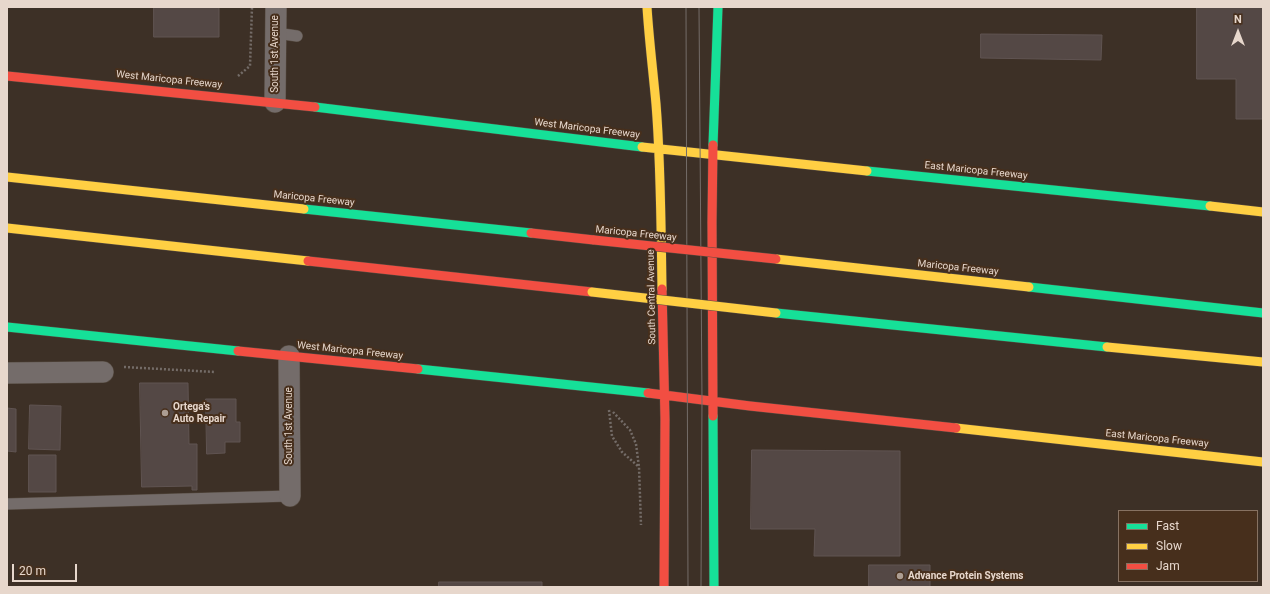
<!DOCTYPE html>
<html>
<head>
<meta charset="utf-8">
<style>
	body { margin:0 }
	#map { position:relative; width:1270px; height:594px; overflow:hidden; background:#3d3026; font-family:Roboto,sans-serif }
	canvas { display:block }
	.frame { position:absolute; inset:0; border:8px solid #e7d7cc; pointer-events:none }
	.legend { position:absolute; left:1118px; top:510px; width:140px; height:72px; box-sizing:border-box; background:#472f1c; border:1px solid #877262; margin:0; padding:5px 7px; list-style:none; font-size:12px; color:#e7d7cc }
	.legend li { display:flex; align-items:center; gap:8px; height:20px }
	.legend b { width:20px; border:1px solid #877262 }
	.north { position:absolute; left:1218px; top:12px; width:40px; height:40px; -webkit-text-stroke:3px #472f1c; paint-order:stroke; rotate:0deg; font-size:11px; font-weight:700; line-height:16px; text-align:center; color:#e7d7cc }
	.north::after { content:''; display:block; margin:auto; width:14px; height:18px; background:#e7d7cc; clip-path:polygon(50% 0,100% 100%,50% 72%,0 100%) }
	.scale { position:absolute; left:12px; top:564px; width:65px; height:18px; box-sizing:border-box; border:2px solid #e7d7cc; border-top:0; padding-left:5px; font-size:12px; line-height:14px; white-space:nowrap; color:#e7d7cc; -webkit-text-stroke:3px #472f1c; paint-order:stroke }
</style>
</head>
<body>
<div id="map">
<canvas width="1270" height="594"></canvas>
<div class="frame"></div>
<ul class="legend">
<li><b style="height:5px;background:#16e098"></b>Fast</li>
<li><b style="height:5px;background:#ffcf43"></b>Slow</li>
<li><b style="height:5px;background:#f24e42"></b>Jam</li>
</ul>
<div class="north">N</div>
<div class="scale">20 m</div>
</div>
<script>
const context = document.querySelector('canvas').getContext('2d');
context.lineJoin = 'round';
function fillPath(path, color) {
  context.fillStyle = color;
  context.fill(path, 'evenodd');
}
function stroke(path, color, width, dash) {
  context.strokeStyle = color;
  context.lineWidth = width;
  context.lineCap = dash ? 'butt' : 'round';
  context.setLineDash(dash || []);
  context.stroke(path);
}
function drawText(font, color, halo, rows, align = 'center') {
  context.font = font + ' Roboto,sans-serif';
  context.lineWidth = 4;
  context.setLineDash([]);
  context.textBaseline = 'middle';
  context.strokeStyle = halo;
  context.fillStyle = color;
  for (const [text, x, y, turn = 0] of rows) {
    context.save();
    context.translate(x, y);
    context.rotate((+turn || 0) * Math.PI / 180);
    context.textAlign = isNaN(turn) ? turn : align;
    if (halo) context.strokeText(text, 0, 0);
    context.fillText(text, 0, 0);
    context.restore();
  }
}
const building = new Path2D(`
	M154,7H219V37H154Z
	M1197,7H1263V119H1236V79H1197Z
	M981,34L1102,35L1101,60L981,58Z
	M140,383H188L189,444H197V490H192V486L142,487Z
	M206,399H236V422H240V442H225V453L207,454Z
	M30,405L61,406L60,450L29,449Z
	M7,408L16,409V452L7,451Z
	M752,450L900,451V556H814L815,529H751Z
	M29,455H56V492H29Z
	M869,565H930V587H869Z
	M439,582H542V587H439Z`);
const path = new Path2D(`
	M238,76L250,66L252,7
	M124,367L215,372
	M609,410L612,436L622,452L639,467
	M613,412L630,430L636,444L639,467L641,525`);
const lane = new Path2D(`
	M276,33L297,36
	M7,504L290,496`);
const street = new Path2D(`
	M275,102L276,7
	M289,356L290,496
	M7,373L103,372`);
const fast = new Path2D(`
	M315,107L642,147
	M713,145L718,7
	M867,171L1210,206
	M304,209L531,233
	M1029,287L1263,313
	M776,313L1107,347
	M7,327L238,351
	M418,369L648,393
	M713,416L714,587`);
const slow = new Path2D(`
	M647,7C649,39 653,71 656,104C661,165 661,228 662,289
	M642,147L867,171
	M7,177L304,209
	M1210,206L1263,212
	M7,228L308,261
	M776,259L1029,287
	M1107,347L1263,362
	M956,428L1263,462`);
const jam = new Path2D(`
	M7,76L315,107
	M531,233L594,240
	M308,261L592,292
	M662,289L665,419L664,587
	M238,351L418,369
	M648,393L750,406L956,428
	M713,416L712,222L713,145`);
const tram = new Path2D(`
	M686,7L688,587
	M699,7L702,400L701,587`);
const slowBridge = new Path2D(`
	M592,292L776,313`);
const jamBridge = new Path2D(`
	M594,240L776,259`);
const markers = [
	[165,413,4,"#ac9d92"],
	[900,576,4,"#ac9d92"]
];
const streetNames = [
	["South 1st Avenue",275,54,-90],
	["West Maricopa Freeway",169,80,6],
	["West Maricopa Freeway",587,129,7],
	["East Maricopa Freeway",976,171,6],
	["Maricopa Freeway",314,199,6],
	["Maricopa Freeway",636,234,6],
	["Maricopa Freeway",958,268,6],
	["South Central Avenue",652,297,-91],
	["West Maricopa Freeway",350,351,6],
	["South 1st Avenue",289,426,-90],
	["East Maricopa Freeway",1157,439,6]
];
const poiNames = [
	["Ortega's",173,407],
	["Auto Repair",173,419],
	["Advance Protein Systems",908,576]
];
fillPath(building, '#544845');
stroke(building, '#605452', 1);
stroke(lane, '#574c42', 12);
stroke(street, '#574c42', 22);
stroke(fast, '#574c42', 10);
stroke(slow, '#574c42', 10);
stroke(jam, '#574c42', 10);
stroke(path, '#746c68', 2.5, [2, 2]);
stroke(lane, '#746c6a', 11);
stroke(street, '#746c6a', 21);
stroke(fast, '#16e098', 9);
stroke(slow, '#ffcf43', 9);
stroke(jam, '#f24e42', 9);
stroke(tram, '#756d69', 1);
stroke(slowBridge, '#574c42', 10, []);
stroke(jamBridge, '#574c42', 10, []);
stroke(slowBridge, '#ffcf43', 9);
stroke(jamBridge, '#f24e42', 9);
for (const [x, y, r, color] of markers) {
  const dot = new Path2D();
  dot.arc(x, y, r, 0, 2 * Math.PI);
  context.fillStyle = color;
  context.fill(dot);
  stroke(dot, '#472f1c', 1.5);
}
drawText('10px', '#e7d7cc', '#472f1c', streetNames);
drawText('bold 10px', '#e7d7cc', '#472f1c', poiNames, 'left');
</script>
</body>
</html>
